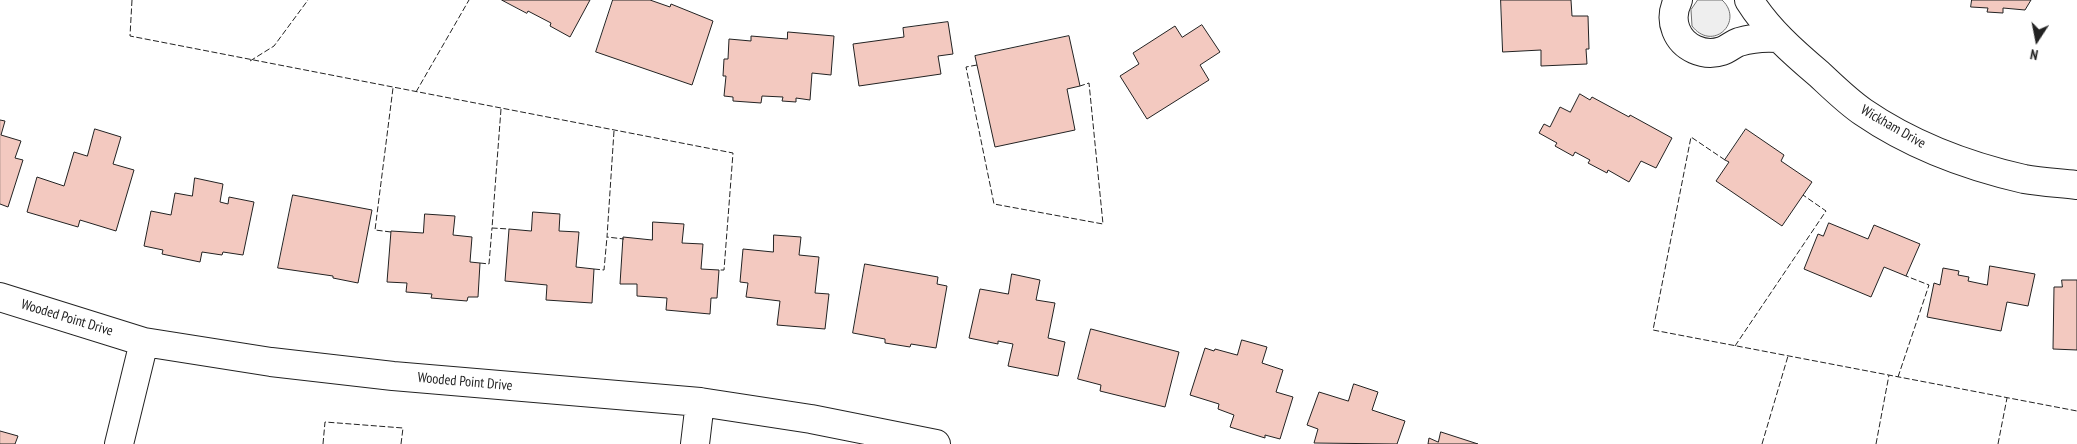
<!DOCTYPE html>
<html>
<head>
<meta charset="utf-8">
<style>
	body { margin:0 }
	#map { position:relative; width:2077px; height:444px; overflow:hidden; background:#fff; font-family:"PT Sans Narrow",sans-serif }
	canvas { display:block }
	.north { position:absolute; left:2012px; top:15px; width:50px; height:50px; -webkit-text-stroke:4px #fff; paint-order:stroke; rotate:191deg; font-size:14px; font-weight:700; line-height:20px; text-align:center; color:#222 }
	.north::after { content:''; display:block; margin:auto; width:18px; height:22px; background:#222; clip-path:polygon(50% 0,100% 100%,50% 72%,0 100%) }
</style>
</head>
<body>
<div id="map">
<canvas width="2077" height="444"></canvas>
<div class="north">N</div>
</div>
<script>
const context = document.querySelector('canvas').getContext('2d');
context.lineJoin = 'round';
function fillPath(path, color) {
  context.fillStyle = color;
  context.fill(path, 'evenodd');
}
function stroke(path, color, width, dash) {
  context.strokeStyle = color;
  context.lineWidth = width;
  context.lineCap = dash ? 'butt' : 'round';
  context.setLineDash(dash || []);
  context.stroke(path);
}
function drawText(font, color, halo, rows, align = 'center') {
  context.font = font + ' "PT Sans Narrow",sans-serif';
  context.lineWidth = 4;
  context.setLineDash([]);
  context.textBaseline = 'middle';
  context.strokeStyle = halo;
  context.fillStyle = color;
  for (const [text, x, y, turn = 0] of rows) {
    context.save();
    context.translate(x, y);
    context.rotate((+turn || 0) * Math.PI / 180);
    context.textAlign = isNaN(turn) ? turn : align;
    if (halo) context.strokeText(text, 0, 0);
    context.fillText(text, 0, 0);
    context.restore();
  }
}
const green = new Path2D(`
	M1698,0H1722C1745,21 1713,53 1692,26L1691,10Z`);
const building = new Path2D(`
	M502,0H590L570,37L550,26L551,23L528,11L527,13Z
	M613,0H650L670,7L671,4L713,21L692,85L596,52Z
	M1501,0H1571L1572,16H1588L1589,49H1586L1587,64L1541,66V50L1503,52Z
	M1972,0H2031L2025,10L2003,8V13L1987,12L1988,8L1971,7Z
	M948,22L953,54L938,56L941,74L859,86L853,44L904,37L903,28Z
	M1202,25L1220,52L1200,65L1209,80L1147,119L1120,76L1139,64L1133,53L1175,26L1182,37Z
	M788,32L834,36L831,75L812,73L810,100L796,98V102L782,101L783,97L762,96L761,103L733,101V97L724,96L726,76H723L724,59H728L729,39L751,41V36L787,39Z
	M1069,36L1080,86L1067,89L1075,130L995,147L975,56Z
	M1580,94L1590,100L1592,97L1629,117L1630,115L1672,138L1656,168L1641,161L1629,182L1608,170L1607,173L1588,163L1590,160L1575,152L1573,156L1555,146L1557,143L1539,133L1544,124L1550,127L1560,107L1570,112Z
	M0,120L5,121L1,135L21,141L15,158L23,160L8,207L0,204Z
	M95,129L121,137L113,164L134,170L116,231L80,220L78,227L27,212L37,177L64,186L74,152L87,156Z
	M1746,129L1784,155L1781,161L1812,182L1782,226L1716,181L1729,162L1725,160Z
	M195,178L223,184L220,202L228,204L229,197L254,202L243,255L223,252L222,255L202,252L200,262L162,254L163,250L144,246L151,211L171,215L175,193L192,196Z
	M293,195L372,210L358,283L333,278V276L278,268Z
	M533,212L560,214L559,231L579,232L576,267L594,269L592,303L546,300L547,285L505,281L509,229L531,231Z
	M425,214L455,216L453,235L472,237L470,262L480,263L478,297H468L467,301L431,298L432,294L406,292L407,283L387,282L391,231L423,233Z
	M653,222L684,224L682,243L703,244L701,269L719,270L717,298H711L710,314L666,310L667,298L637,296V284H620L623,237L652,240Z
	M1829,223L1868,239L1874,225L1920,244L1906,276L1884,267L1871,297L1804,269L1818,234L1823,236Z
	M774,235L801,237L799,255L819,257L815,293L829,294L825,329L777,325L780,301L746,297L748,283L740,282L743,249L773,252Z
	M865,264L938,277L937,284L947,286L936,348L911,344L910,347L885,343V339L853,333Z
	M1990,266L2035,274L2028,306L2007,302L2001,331L1927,317L1934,283L1940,285L1943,268L1959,271L1958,275L1969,277L1968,281L1987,285Z
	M1012,274L1040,280L1036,300L1055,303L1048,338L1065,342L1058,376L1008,366L1013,344L998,341V344L969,338L980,289L1008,294Z
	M2062,280H2077V350L2053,349L2054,287H2062Z
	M1091,329L1179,352L1165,407L1100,391L1101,385L1078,379Z
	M1242,340L1267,347L1262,363L1283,370L1276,392L1293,397L1280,439L1265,435V438L1230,427L1234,415L1218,409L1219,404L1190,395L1205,348L1214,351L1215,349L1237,355Z
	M1354,384L1378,392L1372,410L1405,421L1397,444L1314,443L1318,429L1307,425L1319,392L1348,401Z
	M0,431L18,436L15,444H0Z
	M1441,432L1478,444H1428L1429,438L1438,442Z`);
const street = new Path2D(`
	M1678,0C1673,10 1672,20 1676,30C1683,48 1704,57 1722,51C1728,49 1733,44 1739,42C1752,38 1765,37 1778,38
	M1749,0C1767,29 1793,52 1819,74C1833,87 1847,101 1863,112C1911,145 1967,166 2024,179C2041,182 2060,183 2077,185
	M0,297L144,342L271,362L393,376L700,402L811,419L936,444
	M119,444L144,342
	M695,444L700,402`);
const fence = new Path2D(`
	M132,0L130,36L733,153L724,270H719
	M250,61L274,46L308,0
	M977,65L966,67L994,204L1103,224L1089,83L1080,86
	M416,92L469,0
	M501,109L492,228L509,229
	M614,131L607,237L624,239
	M1725,160L1691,137L1653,330L2077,411
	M391,232L375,230L393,88
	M480,263L489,264L492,228
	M594,269L604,270L607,237
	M1735,346L1826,211L1803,195
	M1898,377L1929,285L1906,276
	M323,444L325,422L403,428L401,444
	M1762,444L1788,356
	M1876,444L1889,375
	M1998,444L2007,398`);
const streetNames = [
	["Wickham Drive",1893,127,30],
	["Wooded Point Drive",67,318,17],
	["Wooded Point Drive",465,382,5]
];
fillPath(green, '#eee');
stroke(green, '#6f6f6f', 1);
fillPath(building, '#f3c9c0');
stroke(building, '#222', 1);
stroke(street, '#222', 30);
stroke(street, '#fff', 28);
stroke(fence, '#222', 1, [6, 2.5]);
drawText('14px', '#222', '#fff', streetNames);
</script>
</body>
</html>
